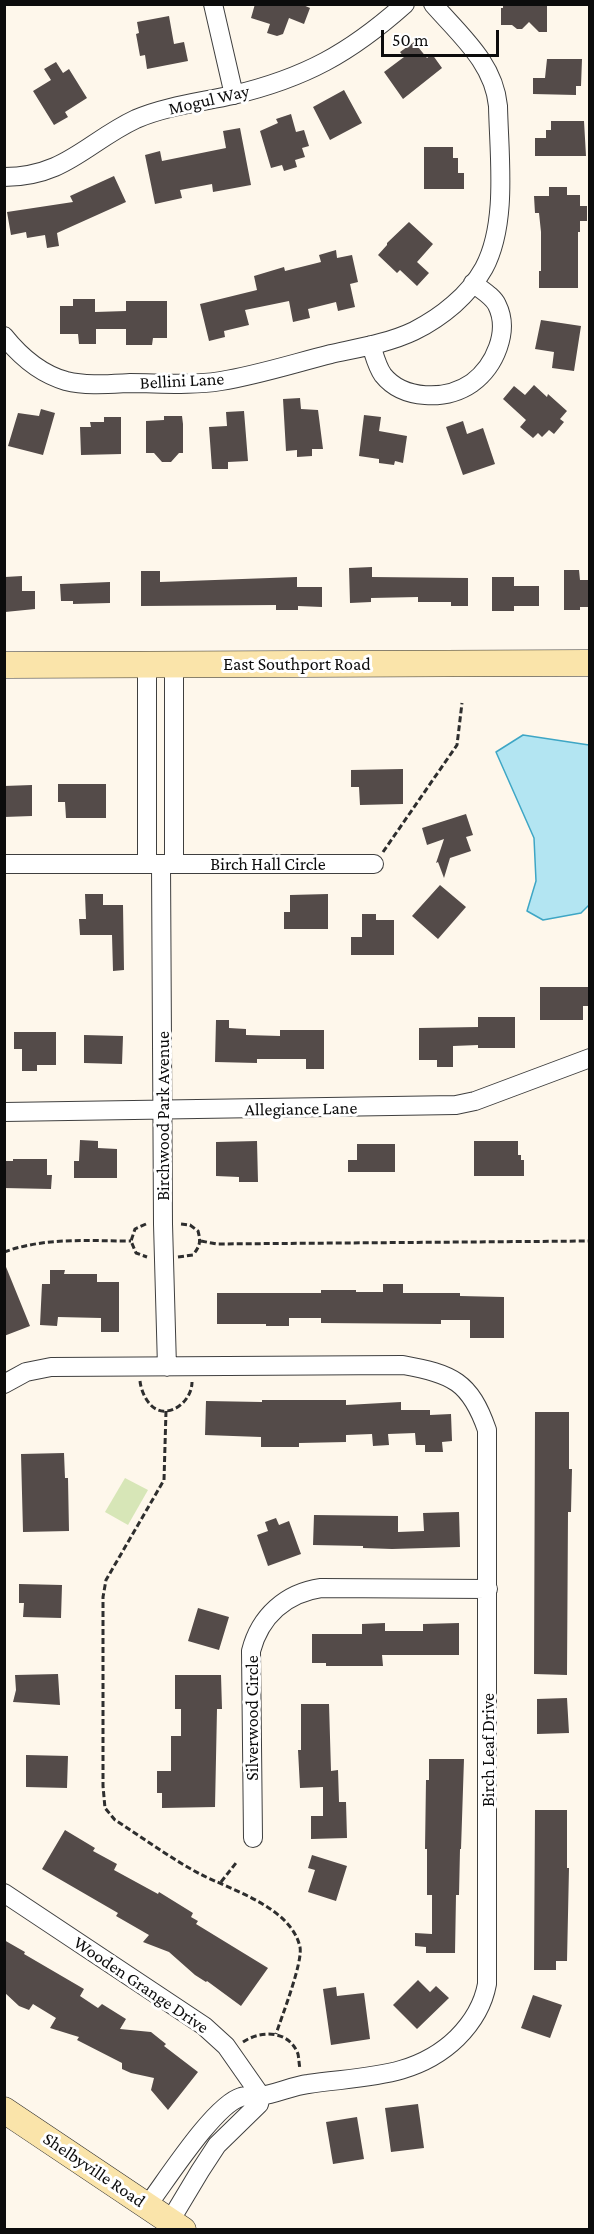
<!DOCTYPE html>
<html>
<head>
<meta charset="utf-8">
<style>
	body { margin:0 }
	#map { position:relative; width:594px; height:2234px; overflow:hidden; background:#fef7eb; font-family:"Crimson Pro",serif }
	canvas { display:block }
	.frame { position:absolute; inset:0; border:6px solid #0c0c0c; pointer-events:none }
	.scale { position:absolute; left:381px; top:30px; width:118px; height:27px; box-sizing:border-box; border:3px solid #0c0c0c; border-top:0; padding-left:8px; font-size:18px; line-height:21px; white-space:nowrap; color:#0c0c0c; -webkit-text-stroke:4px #fff; paint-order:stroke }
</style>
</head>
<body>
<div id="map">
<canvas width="594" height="2234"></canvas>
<div class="frame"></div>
<div class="scale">50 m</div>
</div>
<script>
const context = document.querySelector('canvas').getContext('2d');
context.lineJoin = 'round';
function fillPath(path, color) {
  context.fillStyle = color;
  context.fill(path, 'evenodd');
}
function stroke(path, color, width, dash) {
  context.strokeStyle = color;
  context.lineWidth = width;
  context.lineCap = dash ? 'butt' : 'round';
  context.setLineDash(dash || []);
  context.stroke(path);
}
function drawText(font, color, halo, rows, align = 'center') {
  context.font = font + ' "Crimson Pro",serif';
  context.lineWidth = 6;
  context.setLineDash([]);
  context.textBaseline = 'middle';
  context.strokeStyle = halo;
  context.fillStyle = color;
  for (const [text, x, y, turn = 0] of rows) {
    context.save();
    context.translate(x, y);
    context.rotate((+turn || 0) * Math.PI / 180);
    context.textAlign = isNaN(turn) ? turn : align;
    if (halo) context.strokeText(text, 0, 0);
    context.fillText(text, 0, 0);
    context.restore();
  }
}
const green = new Path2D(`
	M125,1478L148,1490L128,1525L105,1512Z`);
const water = new Path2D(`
	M523,735L589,745V905L581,913L543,920L527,911L536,881L534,838L496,752Z`);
const building = new Path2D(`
	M255,4H301L310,8L304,24L289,18L283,34L277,36L267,33L270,24L251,18Z
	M503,4H547V32H539L529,22L522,29H517L512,25H501V8H503Z
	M169,16L174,44L184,42L188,61L147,69L145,55L140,56L136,34L139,33L137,22Z
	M414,42L427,58L432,54L442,68L403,99L384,72L404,57L400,52Z
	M547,59H582L581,86H576V95L533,94V78H545Z
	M56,62L63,73L69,69L87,98L65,112L68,117L54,125L33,91L51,80L44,69Z
	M344,90L362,123L330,140L313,107Z
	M291,114L296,132L304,130L309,146L302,148L305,157L295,160L297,167L284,171L282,165L271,168L260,131L278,123L276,119Z
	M551,121H584L586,156H535V138H546V130H551Z
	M240,128L251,185L213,192L212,184L180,190L182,198L155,204L145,155L160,151L162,161L226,148L223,131Z
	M424,147H453V158H458V173H464V189H424Z
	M114,176L126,202L57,233L59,246L47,248L45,235L27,238L26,232L11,235L7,212L73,202L70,196Z
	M549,187H567V195H580V206H587V221H580V232H578V288H539V271H541V232L539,213H535L534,196H549Z
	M409,222L433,244L417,262L429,273L417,286L400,270L397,273L378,255L387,245V243Z
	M336,250L337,258L352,255L358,282L350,284L355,307L338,311L336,302L308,309L310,318L293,322L289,301L245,310L249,325L224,331L225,337L209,341L200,304L257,290L254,276L284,267L285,271L321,262L319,255Z
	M73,299H95V312L126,311V301H167V338H153L152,345H126V329H96V344H79L78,334H60V306H73Z
	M541,320L581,326L574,371L552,368L554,352L535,349Z
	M534,385L547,397L548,394L567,411L560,419L564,422L554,434L549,430L542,437L538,433L533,438L520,427L526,420L503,399L514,386L525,395Z
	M300,398L301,409L318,410L323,449H312V456L297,457V450L286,451L283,399Z
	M41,409L55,413L43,455L8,446L18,413L39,416Z
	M244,411L248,461L228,462V469H212L209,427L227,426L226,412Z
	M364,415L381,417L379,431L407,436L403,463L395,461L394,465L379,463V459L359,456Z
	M164,416H182L183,424V453H179L171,462H162L154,453H146V421L164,420Z
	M104,417H121V454L81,455L80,427H91L90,422H104Z
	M463,421L467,434L483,428L495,464L463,475L446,427Z
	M372,567V577L468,578V606H451V602H418V597L371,598V602L350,603L349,568Z
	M564,570H579L580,580H590V607H580V610H564Z
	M141,571H160V582L297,577V587H322V607L298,606V610H276V605L141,606Z
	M22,576V591H35V609L5,612V577Z
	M492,577H514V586H539V606H514V611H492Z
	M110,582V603L73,604V601H61L60,584Z
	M403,769V804L360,805L359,787H351V770Z
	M58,784H106V818H66L65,802H58Z
	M32,785V816L4,817V786Z
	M466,814L473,835L466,837L471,851L450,858L444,878L438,862L436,863L444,839L427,845L422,828Z
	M440,885L466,907L438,939L412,916Z
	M85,894H103V905H123L124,970L113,971L112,935H80L79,919H86Z
	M328,894V929H284V912H290V895Z
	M362,914H376V920H394V955H351V937H362Z
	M540,987H590V1006H583V1020H540Z
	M478,1017H515V1048H478V1045L453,1046V1067H437V1060H419V1028L478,1027Z
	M216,1020H229V1028L246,1029V1035L280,1036V1030H324V1069H306V1059H257V1063L215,1062Z
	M14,1032H56V1065H37V1071H22V1049H14Z
	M84,1035L123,1036L122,1064L84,1063Z
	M80,1140L98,1141V1148L117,1149V1178H74V1161H79Z
	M257,1141L258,1182H239V1177L216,1176V1142Z
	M474,1141H518V1155H521V1160H524V1176H474Z
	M357,1144H395V1172H348V1160H357Z
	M13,1159H47V1175H52L51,1189L4,1188V1161H13Z
	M4,1262L30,1326L4,1336Z
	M50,1270H65L64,1274H97V1282H119V1332H101V1318L58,1317L57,1326L40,1325L42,1284H50Z
	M383,1284H403V1293H460V1296L504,1297V1338H470V1320H441V1324L321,1323V1318H289V1326H266V1324H217V1293H321V1290H356V1292H383Z
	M262,1400H346V1405L401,1402V1410H430V1415L451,1414L452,1441L442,1442L443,1452H425V1445H416L415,1433L388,1434L389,1445L373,1446L372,1434L346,1435V1442L299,1443V1447H261V1437L205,1435L206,1401L262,1402Z
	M535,1412H569V1469H572L571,1512H568L567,1675L534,1674Z
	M64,1453L65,1478H68L69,1531L23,1532L21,1454Z
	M459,1512L460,1547L392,1549L363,1548V1546L313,1545L314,1515L398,1516V1532L424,1531L423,1513Z
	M276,1518L279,1525L289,1521L301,1554L268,1566L257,1535L268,1531L265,1522Z
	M19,1584L62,1585L61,1618L23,1617L24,1603H19Z
	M198,1608L229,1617L219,1650L188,1641Z
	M385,1623V1631H423V1624L459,1623V1655H382L383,1666H326V1663H312V1634H362V1624Z
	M58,1674L60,1705L13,1702L16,1690L15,1675Z
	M175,1675H221L222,1709H217L215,1807L162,1808V1793H157V1771H171V1736H181V1709H175Z
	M567,1698L569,1733L537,1734V1699Z
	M301,1704H329L331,1771L338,1770L339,1802H346L347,1838L311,1839V1816H323V1787L300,1788L298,1750H301Z
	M26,1755L68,1756L67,1788L26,1787Z
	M429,1759H464L461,1849H460L459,1895H456L455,1953H426V1947L415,1946V1933L432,1934V1895H427V1849H425L426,1780H429Z
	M535,1810H567V1868H569L567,1961H556V1970H534Z
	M65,1830L95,1848L93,1851L117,1864L114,1870L158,1894L159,1892L193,1913L191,1917L198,1921L196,1924L268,1968L241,2006L207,1981L206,1982L195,1975L169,1952L143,1942L149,1935L116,1916L118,1913L42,1869Z
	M312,1855L347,1866L336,1901L308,1892L315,1870L308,1868Z
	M4,1940L25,1952L24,1954L84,1989L80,1996L98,2008L102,2004L126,2019L120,2029L151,2032L166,2044L164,2046L198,2072L168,2110L151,2090L154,2078L131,2073L122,2069V2063L77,2040L79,2037L50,2028L56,2018L33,2004L29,2010L19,2006L4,1992Z
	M418,1980L430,1992L436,1986L449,1998L417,2029L393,2005Z
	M336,1987L337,1996L364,1993L370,2039L331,2045L323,1989Z
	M533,1995L562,2005L550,2038L521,2028Z
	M418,2104L424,2148L391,2152L385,2108Z
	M357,2117L364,2159L333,2164L326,2122Z`);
const path = new Path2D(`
	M383,852L457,745L462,703
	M146,1224L135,1229L131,1241L136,1253L147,1257
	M201,1241L217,1244L590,1241
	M4,1252C46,1237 87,1241 131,1241
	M178,1257L193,1255C200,1246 201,1242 198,1231L190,1225L181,1224
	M140,1381C141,1392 150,1413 166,1411C180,1410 192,1396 192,1382
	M166,1411L164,1480L106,1580L103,1597V1786L105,1808L115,1820C143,1838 170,1858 200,1874C231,1890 291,1907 300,1947C303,1962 282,2016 276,2034
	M221,1882L236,1863
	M243,2042C261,2030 289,2030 298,2054C299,2059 299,2064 300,2069`);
const street = new Path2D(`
	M213,4L234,95
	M4,177C65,177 87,142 136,119C166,106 202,102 233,95C305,78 350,53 405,4
	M4,336C20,356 41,374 66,381C86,386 109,384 130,383C159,383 191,386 221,381C258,375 295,363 331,354C358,348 389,343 414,331C442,317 469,295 484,268C508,223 499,156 498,106C494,63 460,35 433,4
	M371,345C374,354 377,367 383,375C403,400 446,401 472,383C495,366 510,331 497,305C493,296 480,289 473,283
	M174,664V864
	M4,864H374
	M147,864V664
	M161,864L163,1224L167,1367
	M4,1112L456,1105L475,1101L590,1058
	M4,1384L26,1372L51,1367L403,1365C452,1374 470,1381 487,1430V1984C483,2006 472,2023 457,2038C415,2079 362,2076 308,2084C292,2086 276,2094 260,2096C254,2096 247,2095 241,2097C214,2105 166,2181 147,2206
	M253,1838L251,1651C260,1616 286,1593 321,1588L488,1589
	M4,1893L204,2026L226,2046L261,2096
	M170,2221L200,2171L217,2145L259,2104L261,2096`);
const secondary = new Path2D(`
	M4,665L590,663
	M4,2110L183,2230`);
const streetNames = [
	["Mogul Way",209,100,-13],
	["Bellini Lane",182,381,-3],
	["East Southport Road",297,664],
	["Birch Hall Circle",268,864],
	["Allegiance Lane",301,1109,-1],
	["Birchwood Park Avenue",163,1116,-90],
	["Silverwood Circle",252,1718,-90],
	["Birch Leaf Drive",488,1750,-90],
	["Wooden Grange Drive",141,1985,34],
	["Shelbyville Road",94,2170,34]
];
fillPath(green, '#d7e6b7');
fillPath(water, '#b3e5f2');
stroke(water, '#3ea6c5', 1.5);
fillPath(building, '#544b49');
stroke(street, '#3f3f3f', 20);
stroke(secondary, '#2e2e2e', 27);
stroke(path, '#2e2e2e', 3, [6, 3]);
stroke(street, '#fff', 18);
stroke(secondary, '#fae4aa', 26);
drawText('18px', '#0c0c0c', '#fff', streetNames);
</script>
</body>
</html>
